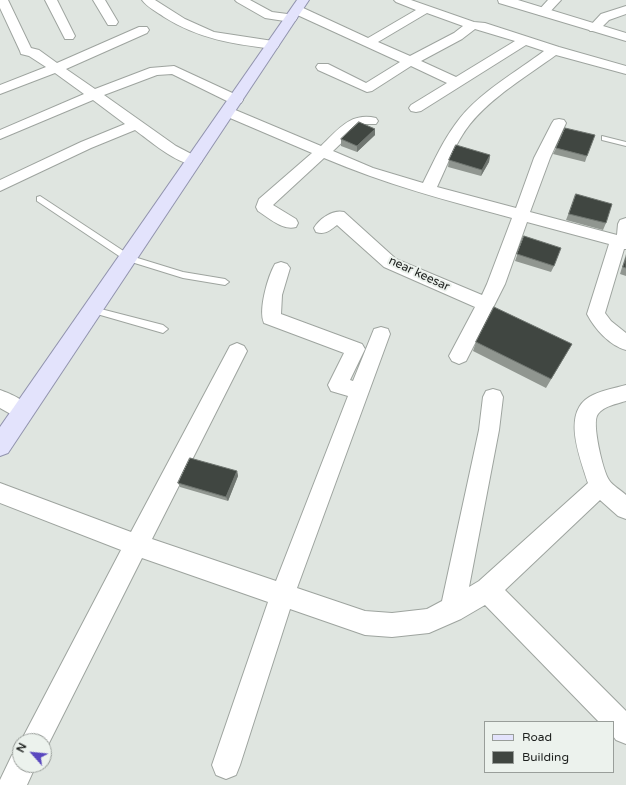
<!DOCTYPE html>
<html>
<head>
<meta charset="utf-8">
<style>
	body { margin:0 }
	#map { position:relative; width:626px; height:785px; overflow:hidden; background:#dfe5e0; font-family:"Varela Round",sans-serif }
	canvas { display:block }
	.legend { position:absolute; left:484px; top:721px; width:130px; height:52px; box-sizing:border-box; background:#ecf2ed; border:1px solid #999e9a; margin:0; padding:5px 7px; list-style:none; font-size:12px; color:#1d201e }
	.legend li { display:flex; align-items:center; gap:8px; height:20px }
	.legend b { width:20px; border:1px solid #999e9a }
	.north { position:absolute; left:12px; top:733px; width:40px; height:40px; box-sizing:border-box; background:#ecf2ed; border:1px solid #999e9a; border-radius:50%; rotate:297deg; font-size:11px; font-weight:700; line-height:16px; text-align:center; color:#1d201e }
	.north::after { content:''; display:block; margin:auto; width:14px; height:18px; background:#5947bf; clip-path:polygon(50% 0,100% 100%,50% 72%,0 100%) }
</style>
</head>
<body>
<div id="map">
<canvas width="626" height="785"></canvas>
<ul class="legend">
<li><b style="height:5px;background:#e3e3fc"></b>Road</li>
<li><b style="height:11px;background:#404641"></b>Building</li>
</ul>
<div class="north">N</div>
</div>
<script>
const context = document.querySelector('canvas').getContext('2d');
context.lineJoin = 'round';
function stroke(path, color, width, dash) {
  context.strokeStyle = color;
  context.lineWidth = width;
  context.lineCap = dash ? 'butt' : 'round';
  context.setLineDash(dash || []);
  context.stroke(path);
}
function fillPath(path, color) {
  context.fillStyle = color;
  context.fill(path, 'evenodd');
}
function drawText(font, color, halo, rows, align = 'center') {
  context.font = font + ' "Varela Round",sans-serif';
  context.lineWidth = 4;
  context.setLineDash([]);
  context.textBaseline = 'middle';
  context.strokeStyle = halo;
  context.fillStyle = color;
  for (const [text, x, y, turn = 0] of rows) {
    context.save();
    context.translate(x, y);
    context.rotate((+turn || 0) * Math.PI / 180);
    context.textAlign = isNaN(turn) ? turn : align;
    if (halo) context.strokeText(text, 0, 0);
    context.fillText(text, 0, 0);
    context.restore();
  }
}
const service = new Path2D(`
	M602,136L626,142V146L602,140Z
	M40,196L131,256L183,272L225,279L229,282L225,285L183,278L125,260L37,201V197Z
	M93,307L163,325L168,329L163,333L90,312L88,310Z`);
const minor = new Path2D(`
	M0,0H8L31,48L39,50L57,63L139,27H147L149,30L147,33L66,69L95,89L150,68L174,66L241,97L243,100L241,103L236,104L231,103L172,74L157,75L104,95L176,146L199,158L202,161L199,164C182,169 149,140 135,130L91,148L0,191V180L81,142L125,124L93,100L0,139V130L84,94L55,73L0,94V85L46,67L29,56L21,54L20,51L0,8Z
	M45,0H57L75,36L73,39H65Z
	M93,0H105L118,22L116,25H108Z
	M142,0H155L185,19L214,32L273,41L277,42L279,45L277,48L273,49C233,44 199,39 164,17C157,12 147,7 142,0Z
	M235,0H250L272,12L295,15L297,18L295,21L291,22L265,18L237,2Z
	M394,0H411L474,22L485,23L559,47L626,66V74L556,55C527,76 493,96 470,124C455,143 447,166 437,187L516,208L534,158L552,123L554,120L559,119L564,120L566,123L550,158L530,212L617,235L618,224L620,220L626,218V249H624L605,313L611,321L626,333V350C609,345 595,329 587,314L609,244L527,222L505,284L466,361L459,364L452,361L449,356L475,307L384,267L337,225C330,230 326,235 316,232L314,228C319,219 333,209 344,212L396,259L482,295L487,284L512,218C448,201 385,184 324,158L273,205L296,219L298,223L296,227C283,231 269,218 258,211L256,207L259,199L312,153L223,115L221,112L223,109L228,108L233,109L321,146C338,130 350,112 376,118L378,121L376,124H364L358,127L333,151L373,168L423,183C434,161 444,138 460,118C482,91 516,72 544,51L526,45L421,111L416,112L411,111L409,108L411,105L447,83L411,66L372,91L367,92L318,70L316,67L318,64H328L366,83L400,62L293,13L291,10L293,7H301L368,38L416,10L396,2ZM427,13L463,26L454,33L410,56L378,42ZM475,29L515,41L456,77L421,61L462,39Z
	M548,0H561L547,15H539L537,12Z
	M626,6V14L609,20L598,31H590L588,28L601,14Z
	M281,262L287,264L290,268L282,295L281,314L362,344L365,349L350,380L353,381L374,329L381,327L388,329L390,334L297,588L365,611L392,613L427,609L442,601L479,430L483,397L486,391L493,389L500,391L503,397L499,430L469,587L479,581L588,483C580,457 560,410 593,395C603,390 615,388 626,385V401C616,404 604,406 598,414C591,422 603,471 609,480C613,486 621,490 626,495V519L618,516L600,500L505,590L626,711V744L616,740L613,736V722H599L485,605L461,619L429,633L392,637L365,635L290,609L240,765L236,775L226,779L216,775L212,765L268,602L142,558L45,751L44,741H21L121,550L0,503V483L131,532L230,346L237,343L244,346L247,351L152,539L276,581L348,396L331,391L328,385L344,353L264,323C258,310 268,276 275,264Z
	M0,390C11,394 28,401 33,412L30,418L23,421L0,408Z
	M20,752V765H36L27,785H0V780L12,755Z`);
const tertiary = new Path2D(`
	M498,0H518L626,33V41L499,3Z`);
const primary = new Path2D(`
	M297,0H309L8,453L0,456V427Z`);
const wall = new Path2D(`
	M375,129V135L357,152L341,146V139Z
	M556,148L587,156L585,162L553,154Z
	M490,155L489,162L481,176L448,167L449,160Z
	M576,194L606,223L603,230L566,220Z
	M524,236L554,266L551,272L515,261Z
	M626,254V276L620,274Z
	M476,342L572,344L546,388L473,351Z
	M237,471L238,476L228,501L180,487L178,483Z`);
const shadedWall = new Path2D(`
	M375,129V135L357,152V146Z
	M490,155L489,162L481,176L482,170Z
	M237,471L238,476L228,501L226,497Z`);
const building = new Path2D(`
	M359,122L375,129L357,146L341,139Z
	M565,128L595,135L587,156L556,148Z
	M456,145L490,155L482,170L449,160Z
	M576,194L612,204L606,223L569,214Z
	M524,236L561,248L554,266L517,254Z
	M626,258V268L623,267Z
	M494,307L572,344L551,379L476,342Z
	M190,458L237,471L226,497L178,483Z`);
const streetNames = [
	["near keesar",419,274,25]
];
stroke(service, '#9ea49f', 2);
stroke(minor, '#9ea49f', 2);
stroke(tertiary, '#9ea49f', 2);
stroke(primary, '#9193ad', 2);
fillPath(service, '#fff');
fillPath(minor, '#fff');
fillPath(tertiary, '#fff');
fillPath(primary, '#e3e3fc');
fillPath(wall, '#909690');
fillPath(shadedWall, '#707671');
fillPath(building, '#404641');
stroke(building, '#707671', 1);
drawText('12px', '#1d201e', '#ecf2ed', streetNames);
</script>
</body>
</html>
